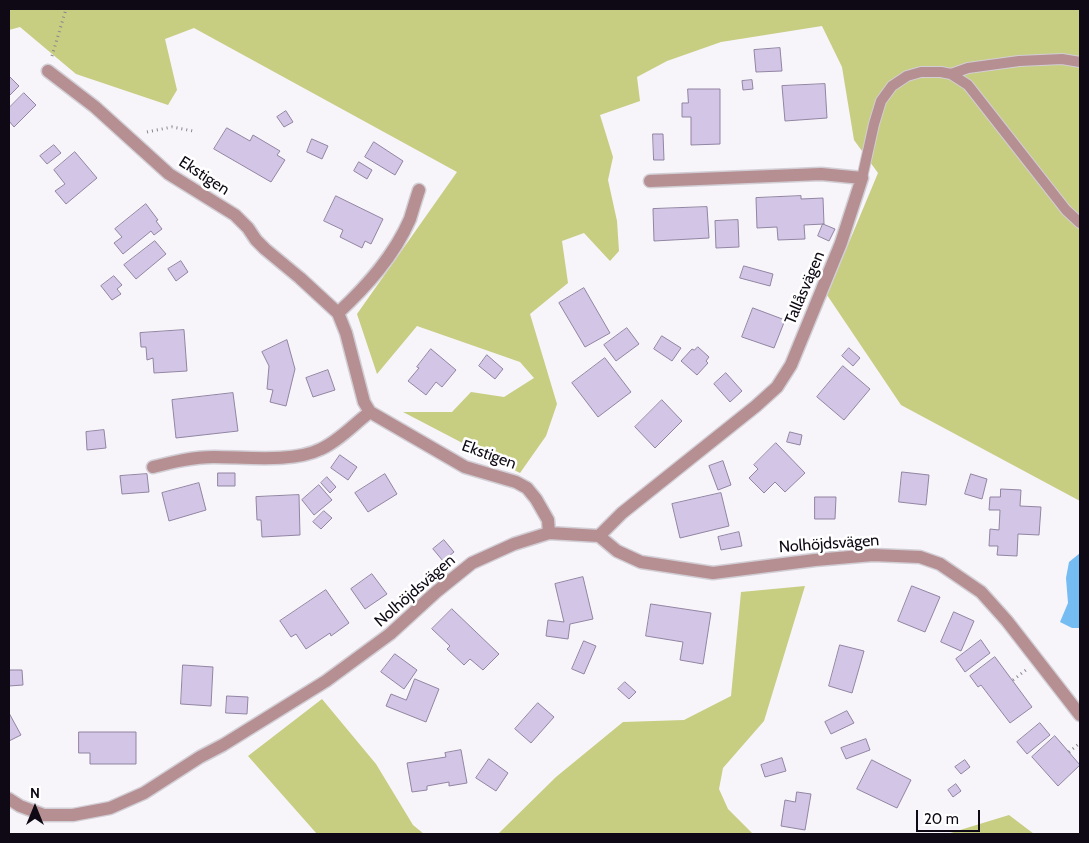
<!DOCTYPE html>
<html>
<head>
<meta charset="utf-8">
<style>
	body { margin:0 }
	#map { position:relative; width:1089px; height:843px; overflow:hidden; background:#f7f4fa; font-family:Cabin,sans-serif }
	canvas { display:block }
	.frame { position:absolute; inset:0; border:10px solid #0e0914; pointer-events:none }
	.north { position:absolute; left:10px; top:783px; width:50px; height:50px; -webkit-text-stroke:4px #fff; paint-order:stroke; rotate:0deg; font-size:14px; font-weight:700; line-height:20px; text-align:center; color:#0e0914 }
	.north::after { content:''; display:block; margin:auto; width:18px; height:22px; background:#0e0914; clip-path:polygon(50% 0,100% 100%,50% 72%,0 100%) }
	.scale { position:absolute; left:916px; top:810px; width:64px; height:22px; box-sizing:border-box; border:2px solid #0e0914; border-top:0; padding-left:6px; font-size:15px; line-height:18px; white-space:nowrap; color:#0e0914; -webkit-text-stroke:4px #fff; paint-order:stroke }
</style>
</head>
<body>
<div id="map">
<canvas width="1089" height="843"></canvas>
<div class="frame"></div>
<div class="north">N</div>
<div class="scale">20 m</div>
</div>
<script>
const context = document.querySelector('canvas').getContext('2d');
context.lineJoin = 'round';
function fillPath(path, color) {
  context.fillStyle = color;
  context.fill(path, 'evenodd');
}
function stroke(path, color, width, dash) {
  context.strokeStyle = color;
  context.lineWidth = width;
  context.lineCap = dash ? 'butt' : 'round';
  context.setLineDash(dash || []);
  context.stroke(path);
}
function drawText(font, color, halo, rows, align = 'center') {
  context.font = font + ' Cabin,sans-serif';
  context.lineWidth = 5;
  context.setLineDash([]);
  context.textBaseline = 'middle';
  context.strokeStyle = halo;
  context.fillStyle = color;
  for (const [text, x, y, turn = 0] of rows) {
    context.save();
    context.translate(x, y);
    context.rotate((+turn || 0) * Math.PI / 180);
    context.textAlign = isNaN(turn) ? turn : align;
    if (halo) context.strokeText(text, 0, 0);
    context.fillText(text, 0, 0);
    context.restore();
  }
}
const green = new Path2D(`
	M9,9H1080V501L901,405L827,295L878,173L854,140L842,67L822,26L721,42L667,61L637,77L640,101L600,115L613,157L608,180L617,221L619,251L610,261L584,233L562,241L568,283L530,314L557,404L546,436L520,473L403,412H452L471,392L504,397L534,378L520,362L417,326L377,374L357,314L457,172L194,28L165,39L177,90L168,105L76,74L20,27L9,30Z
	M805,586L764,721L723,768L719,789L728,809L753,834H498L556,777L623,722L684,720L731,696L741,592Z
	M322,699L376,764L413,825L424,834H317L248,756Z
	M1009,815L1034,834H947Z`);
const water = new Path2D(`
	M1080,553V628H1072L1060,622L1068,603L1066,578L1069,562Z`);
const building = new Path2D(`
	M780,48L782,71L756,72L754,50Z
	M9,76L19,86L9,96Z
	M752,80L753,89L743,90L742,81Z
	M825,84L827,118L785,121L782,86Z
	M688,89H720V144L691,145V117H682V103H688Z
	M24,93L36,105L14,127L9,121V108Z
	M286,111L293,122L284,127L277,117Z
	M227,128L250,141L253,135L280,151L277,155L285,160L271,182L214,149Z
	M653,134H663L664,160H654Z
	M312,139L328,146L322,159L307,152Z
	M374,142L403,161L395,175L365,157Z
	M54,145L61,153L47,164L40,156Z
	M75,152L97,178L66,204L55,191L65,184L54,170Z
	M359,162L372,170L367,179L354,171Z
	M336,196L383,219L371,244L365,241L362,248L340,237L343,230L324,221Z
	M801,196V199L823,198L824,224L804,225L805,239L778,240L777,227L757,228L756,198Z
	M146,204L158,220L156,221L162,229L154,235L151,231L123,254L114,243L122,237L115,229Z
	M707,207L709,238L654,241L653,209Z
	M738,220L739,247L716,248L715,221Z
	M823,224L835,229L829,241L818,236Z
	M155,241L166,254L136,279L124,265Z
	M181,261L188,272L176,281L168,269Z
	M744,266L773,274L770,286L740,278Z
	M114,276L122,285L117,289L121,294L112,300L101,286Z
	M584,288L610,333L585,347L559,303Z
	M753,308L785,320L774,348L742,337Z
	M627,328L639,344L616,361L604,345Z
	M184,330L187,371L154,373L153,358L147,360L146,347H141L140,333Z
	M662,336L681,348L672,361L654,349Z
	M287,340L295,369L286,406L270,402L273,390L267,389L269,366L262,352Z
	M698,347L709,357L706,361L708,363L697,375L681,361L692,349L694,350Z
	M849,348L860,358L853,366L842,356Z
	M431,349L456,370L442,387L436,382L426,395L408,381L419,368L417,367Z
	M487,355L503,369L495,379L479,366Z
	M605,358L631,392L598,417L572,383Z
	M843,366L870,389L844,420L817,397Z
	M328,370L335,390L313,397L306,378Z
	M726,373L742,391L730,402L714,384Z
	M233,393L238,431L176,438L172,400Z
	M662,400L682,421L655,448L635,427Z
	M104,430L106,448L87,450L86,432Z
	M790,432L802,435L800,445L787,442Z
	M776,443L805,473L785,492L775,482L764,493L749,478L758,469L754,465Z
	M340,455L357,467L348,480L331,468Z
	M723,461L731,485L718,490L709,466Z
	M902,472L929,475L926,505L899,502Z
	M218,473H235V486H218Z
	M147,474L149,492L122,494L120,476Z
	M385,474L397,494L368,512L355,493Z
	M971,474L987,479L982,499L965,494Z
	M327,477L336,487L330,493L321,483Z
	M199,483L206,510L169,521L162,493Z
	M319,485L332,500L314,515L302,500Z
	M1001,489L1021,490L1020,506L1041,507L1039,535L1018,534L1017,556L997,555L998,546H989L990,529L999,530L1000,510H989L990,497H1000Z
	M721,493L729,526L680,538L672,504Z
	M299,495L300,535L262,537L261,520H257L256,497Z
	M815,497H836L835,519H815Z
	M324,511L332,518L321,529L313,522Z
	M739,532L742,546L721,550L718,537Z
	M444,540L454,552L443,561L433,549Z
	M372,574L387,594L365,609L351,589Z
	M583,577L593,619L570,624L568,639L546,636L548,620L564,622L555,584Z
	M912,586L940,597L925,632L898,621Z
	M326,590L349,623L331,636L330,633L306,649L296,634L291,637L280,621Z
	M651,604L711,613L703,664L680,660L683,642L646,636Z
	M452,609L499,654L483,670L470,659L464,665L447,649L450,646L432,629Z
	M954,612L974,621L961,651L941,642Z
	M981,640L990,653L965,672L956,659Z
	M584,641L596,646L584,674L572,669Z
	M840,645L864,651L852,693L829,686Z
	M395,654L417,670L404,689L381,672Z
	M995,657L1032,707L1010,723L981,685L978,687L970,676Z
	M183,665L213,667L211,706L181,704Z
	M9,670H22L23,685L9,686Z
	M415,679L439,689L426,722L386,706L391,694L406,700Z
	M625,682L636,692L629,699L618,689Z
	M227,696L248,697L247,714L226,713Z
	M538,703L554,717L531,743L515,729Z
	M847,711L854,723L831,734L825,722Z
	M9,713L21,735L9,741Z
	M1040,723L1050,735L1027,754L1017,742Z
	M79,732H136V764H90V753H79Z
	M1055,736L1080,765L1058,786L1032,757Z
	M866,739L870,750L846,759L841,748Z
	M461,750L467,783L449,786V782L427,786V790L412,792L407,763L446,757L445,753Z
	M782,758L786,771L765,777L761,765Z
	M489,759L508,773L496,791L476,778Z
	M872,760L911,780L897,808L857,789Z
	M965,760L970,767L961,774L955,767Z
	M956,784L961,791L953,797L948,790Z
	M797,792L811,794L805,830L781,826L785,800L795,802Z`);
const path = new Path2D(`
	M52,56L66,9
	M147,132L172,127L193,131
	M1013,680L1026,670
	M1069,752L1080,743`);
const lane = new Path2D(`
	M951,74L968,85L1066,210L1080,223
	M862,178L874,124L881,101L892,86L907,76L921,72H941L951,74L968,68L1019,61L1062,59L1080,62`);
const street = new Path2D(`
	M48,71L95,107L169,174L235,215L248,228L256,240L265,249L300,278L338,313
	M370,412L364,402L346,333L338,313C367,286 394,256 410,219C413,209 416,199 419,190
	M153,467C173,462 193,457 214,457C245,457 293,463 321,449C339,441 354,424 370,412L465,467L516,482L527,488L536,499L548,520L549,533
	M599,536L622,513L756,406L777,387L791,365L841,243L862,178L821,174L650,181
	M9,799L20,806L44,815H73L110,808L144,793L200,757L223,745L326,681L390,634L436,592L472,563L514,544L549,533L599,536L617,551L641,562L713,573L815,560L873,555L920,557L940,564L981,592L1007,621L1080,715`);
const streetNames = [
	["Ekstigen",204,176,33],
	["Tallåsvägen",805,288,-67],
	["Ekstigen",489,455,20],
	["Nolhöjdsvägen",829,544,-4],
	["Nolhöjdsvägen",415,591,-41]
];
fillPath(green, '#c7cd81');
fillPath(water, '#75bcf3');
fillPath(building, '#d2c5e5');
stroke(building, '#9185a3', 1);
stroke(lane, '#d2ced5', 12);
stroke(street, '#d2ced5', 15);
stroke(path, '#8a868f', 3, [1, 4]);
stroke(lane, '#b68f92', 10);
stroke(street, '#b68f92', 12);
drawText('16px', '#0e0914', '#fff', streetNames);
</script>
</body>
</html>
